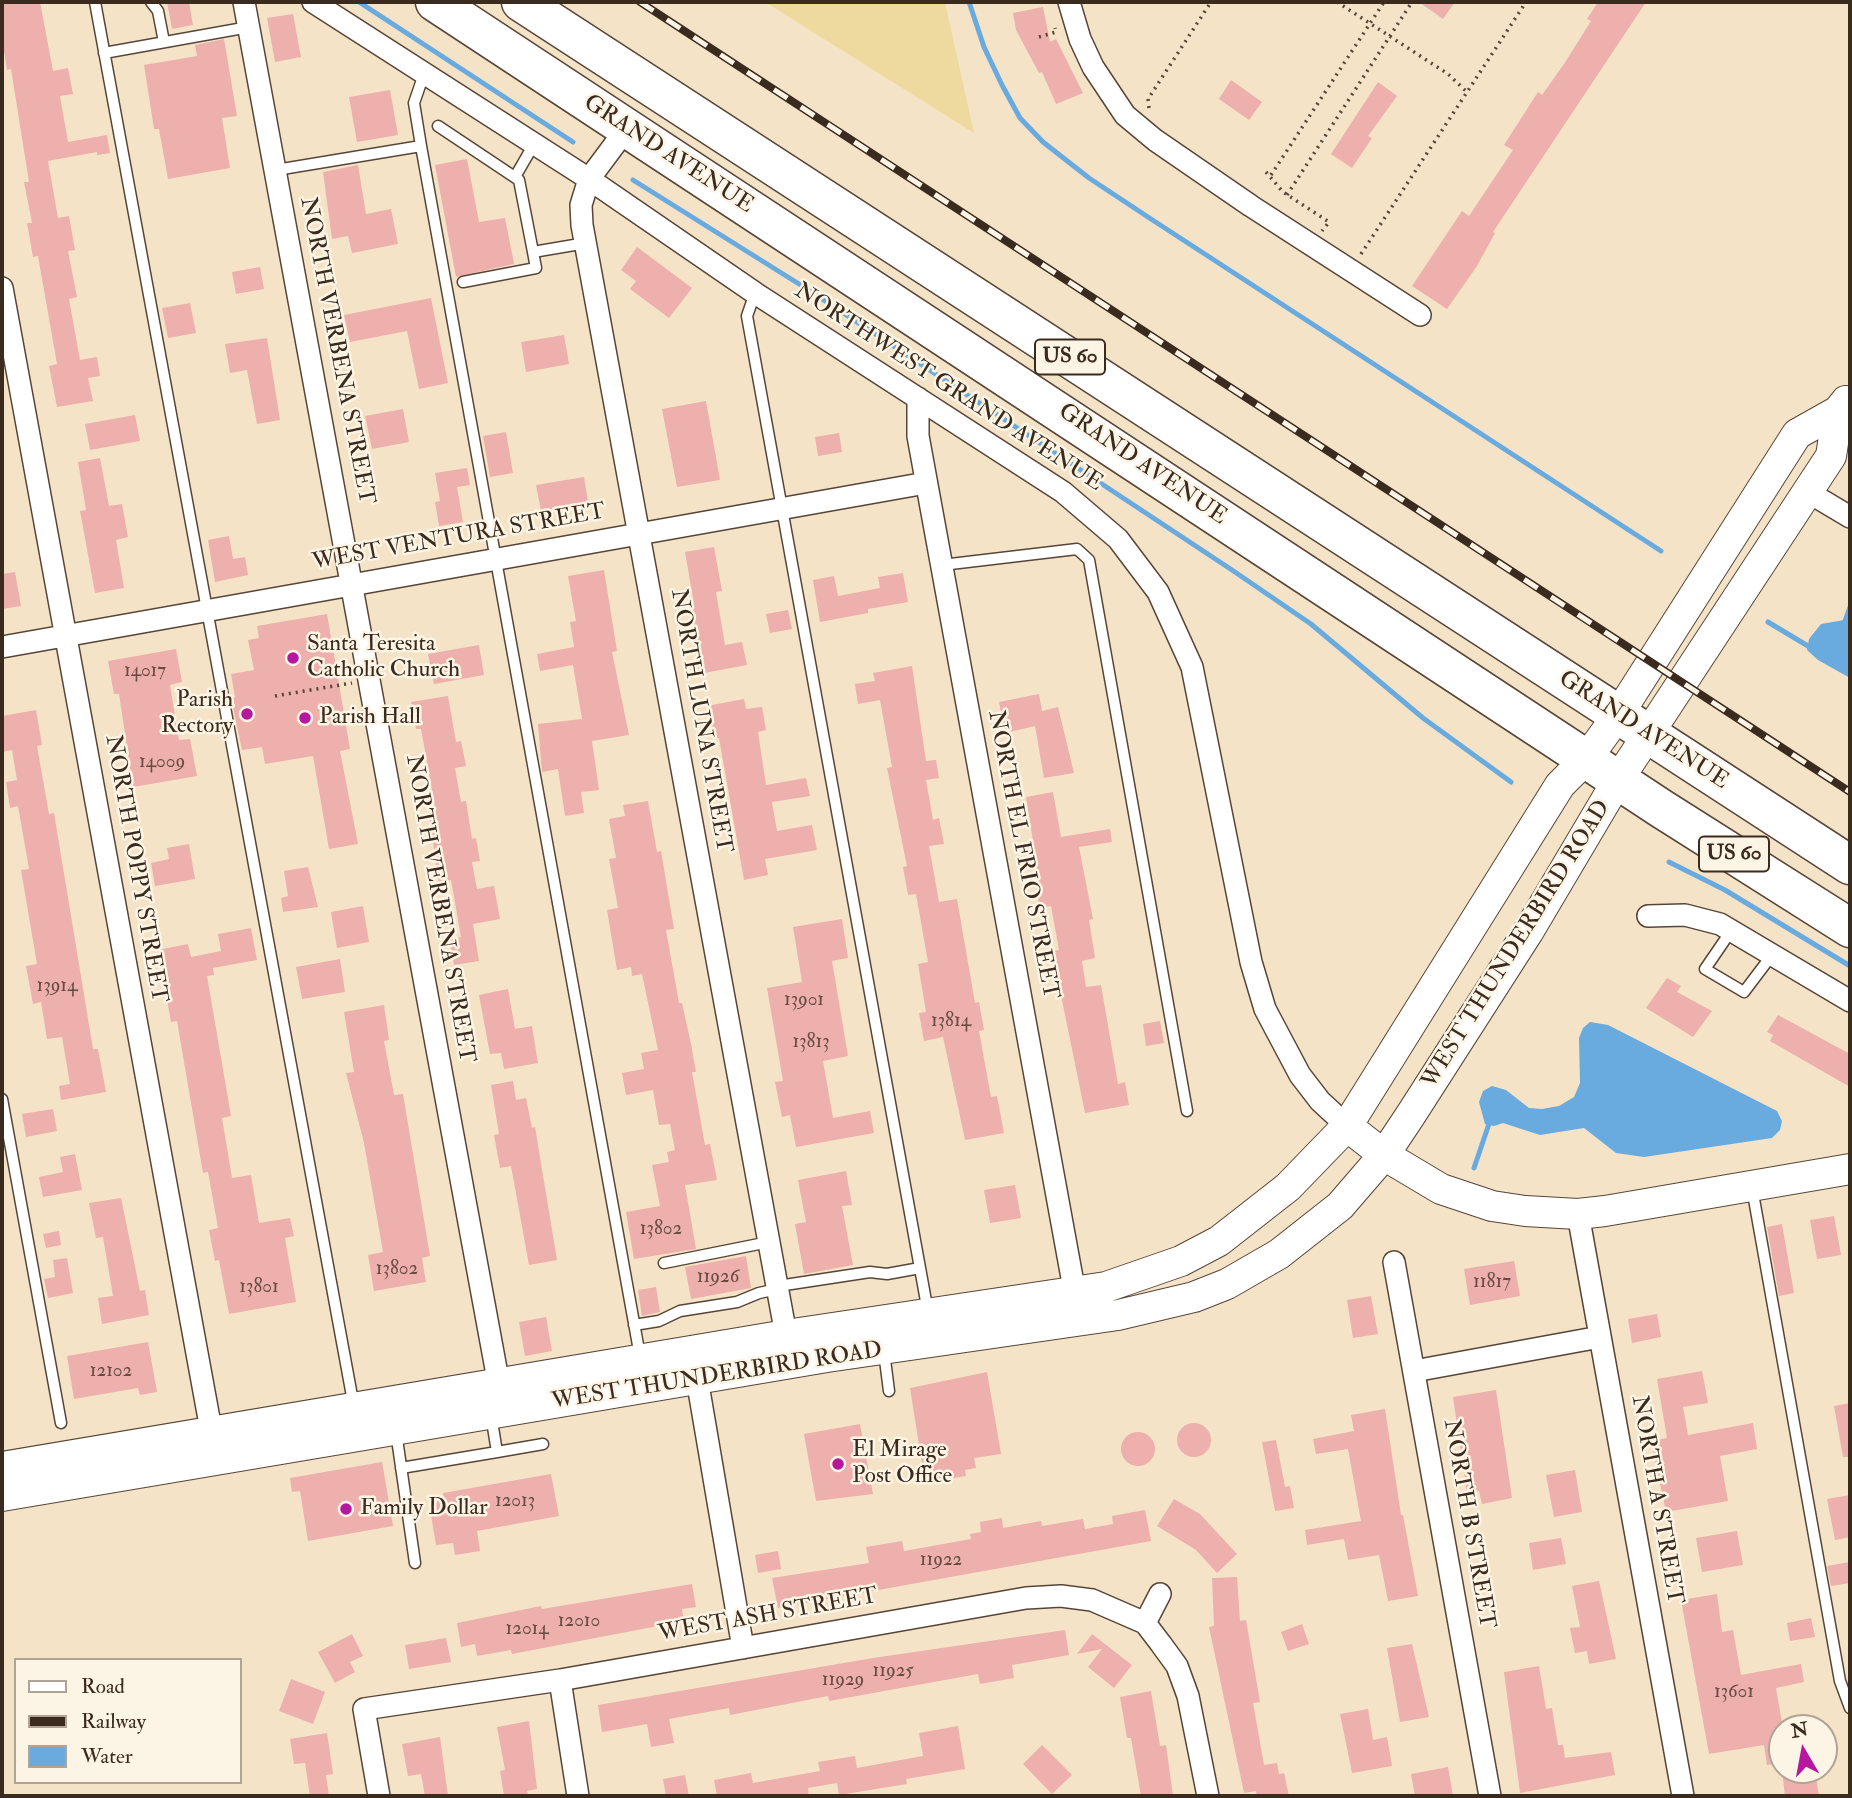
<!DOCTYPE html>
<style>
body{margin:0}
#map{position:relative;width:1852px;height:1798px;overflow:hidden;background:#f5e3c8;font-family:"IM FELL Double Pica",serif}
canvas{display:block}
.frame{position:absolute;inset:0;border:4px solid #3b2a1e;pointer-events:none}
.legend{position:absolute;left:14px;top:1658px;width:228px;height:126px;box-sizing:border-box;background:#fcf5e5;border:2px solid #afa495;margin:0;padding:9px 12px;list-style:none;font-size:21px;color:#3b2a1e}
.legend li{display:flex;align-items:center;gap:14px;height:35px}
.legend b{width:35px;border:2px solid #afa495}
.north{position:absolute;left:1768px;top:1714px;width:70px;height:70px;box-sizing:border-box;background:#fcf5e5;border:2px solid #afa495;border-radius:50%;rotate:350deg;font-size:19px;font-weight:700;line-height:28px;text-align:center;color:#3b2a1e}
.north::after{content:'';display:block;margin:auto;width:24px;height:32px;background:#b5179e;clip-path:polygon(50% 0,100% 100%,50% 72%,0 100%)}
</style>
<div id="map">
<canvas width="1852" height="1798"></canvas>
<div class="frame"></div>
<ul class="legend">
<li><b style="height:9px;background:#fff"></b>Road</li>
<li><b style="height:9px;background:#3b2a1e"></b>Railway</li>
<li><b style="height:19px;background:#69abde"></b>Water</li>
</ul>
<div class="north">N</div>
</div>
<script>
const ctx = document.querySelector('canvas').getContext('2d');
ctx.lineJoin = 'round';
function paint(path, color) {
  ctx.fillStyle = color;
  ctx.fill(path, 'evenodd');
}
function toPath(rows) {
  const path = new Path2D();
  for (const r of rows) {
    if (r.length === 3) {
      path.moveTo(r[0] + r[2], r[1]);
      path.arc(r[0], r[1], r[2], 0, 2 * Math.PI);
      continue;
    }
    path.moveTo(r[0], r[1]);
    for (let i = 2; i < r.length; i += 2) path.lineTo(r[i], r[i + 1]);
  }
  return path;
}
function stroke(path, color, width, dash) {
  ctx.strokeStyle = color;
  ctx.lineWidth = width;
  ctx.lineCap = dash ? 'butt' : 'round';
  ctx.setLineDash(dash || []);
  ctx.stroke(path);
}
function label(font, color, halo, rows, align = 'center') {
  ctx.font = font + ' "IM FELL Double Pica",serif';
  ctx.lineWidth = 5;
  ctx.setLineDash([]);
  ctx.textBaseline = 'middle';
  ctx.strokeStyle = halo;
  ctx.fillStyle = color;
  for (const [text, x, y, turn = 0] of rows) {
    ctx.save();
    ctx.translate(x, y);
    ctx.rotate((+turn || 0) * Math.PI / 180);
    ctx.textAlign = isNaN(turn) ? turn : align;
    if (halo) ctx.strokeText(text, 0, 0);
    ctx.fillText(text, 0, 0);
    ctx.restore();
  }
}
const sand = toPath([
 [765,2,945,2,974,133]
]);
const water = toPath([
 [1850,619,1850,678,1818,660,1807,650,1809,639,1821,624],
 [1590,1022,1608,1025,1777,1111,1782,1121,1780,1130,1772,1138,1644,1157,1616,1153,1584,1128,1540,1135,1503,1123,1494,1126,1485,1124,1479,1102,1483,1091,1492,1086,1506,1090,1529,1108,1542,1109,1559,1106,1574,1097,1580,1083,1579,1038,1583,1028]
]);
const stream = toPath([
 [359,2,573,142],
 [969,2,984,47,1002,85,1020,118,1043,142,1089,178,1151,219,1661,551],
 [633,180,807,289,1232,570,1311,624,1423,718,1511,782],
 [1768,622,1813,649],
 [1844,624,1850,607],
 [1669,862,1725,890,1850,966],
 [1474,1168,1491,1118]
]);
const building = toPath([
 [2,2,40,2,53,71,68,68,73,94,60,96,68,142,107,135,110,153,97,155,97,152,48,161,58,218,69,216,75,250,68,251,77,297,69,299,80,360,97,357,100,376,88,378,93,401,57,407,49,366,57,364,38,256,33,257,27,223,32,223,24,182,29,182,11,69,7,70,2,38],
 [167,2,189,2,193,25,172,29],
 [1419,2,1455,2,1443,19],
 [1598,2,1646,2,1493,232,1495,233,1477,266,1447,309,1412,286,1462,211,1469,216,1513,150,1504,145,1538,92,1542,95,1564,64,1591,21,1587,19],
 [1043,7,1050,42,1056,39,1083,93,1056,104,1042,72,1039,73,1016,30,1013,13],
 [293,14,301,57,275,62,267,18],
 [224,39,237,116,222,118,230,168,168,179,159,129,154,129,144,65,197,56,195,45],
 [1231,80,1262,102,1249,120,1219,99],
 [1378,82,1397,96,1368,136,1372,138,1352,168,1331,154],
 [390,90,398,135,357,142,349,97],
 [467,159,479,222,505,218,514,264,456,277,435,165],
 [358,165,366,214,391,209,398,244,352,253,348,236,332,239,323,172],
 [637,247,692,288,669,318,630,289,636,281,621,270],
 [260,267,264,289,236,294,232,272],
 [431,298,448,383,419,389,407,331,350,342,344,315],
 [190,303,196,333,168,338,162,308],
 [564,335,569,364,526,372,521,342],
 [267,338,280,420,257,424,247,370,230,373,225,344],
 [706,401,720,480,677,487,662,409],
 [403,409,409,442,372,449,365,416],
 [135,415,140,441,90,450,85,424],
 [506,432,513,473,490,477,483,436],
 [839,433,842,452,818,456,815,437],
 [100,458,109,506,122,504,128,537,116,540,124,588,95,593,80,511,86,510,78,462],
 [467,468,470,485,457,487,463,522,439,526,435,502,440,501,435,473],
 [584,477,588,502,541,511,536,485],
 [229,536,233,559,245,557,248,575,215,582,208,540],
 [714,547,722,591,716,592,725,645,742,642,747,665,699,674,691,604,694,604,685,552],
 [604,570,617,651,612,652,629,735,592,741,599,790,581,792,584,813,565,816,558,769,542,772,538,724,582,719,573,665,540,671,537,654,574,647,570,622,576,621,568,576],
 [15,572,21,606,2,609,2,574],
 [903,573,908,602,868,609,868,613,820,622,813,580,834,576,838,596,880,588,878,577],
 [788,610,792,629,770,633,766,614],
 [327,614,350,749,340,751,358,844,329,849,313,756,265,764,262,747,242,750,231,698,235,697,231,674,254,670,248,640,259,638,257,626],
 [479,645,484,675,434,684,428,654],
 [176,649,182,682,170,685,179,740,190,739,197,776,133,787,119,694,114,694,108,661],
 [912,666,926,761,936,760,939,778,926,780,933,820,939,818,944,844,929,846,939,902,957,899,975,1003,979,1002,984,1030,979,1031,991,1097,997,1096,1004,1133,965,1140,943,1037,924,1041,919,1013,926,1012,918,964,928,962,916,894,908,895,903,867,907,866,887,768,892,767,880,700,858,704,855,684,875,681,873,673],
 [1039,694,1042,711,1058,707,1074,773,1044,778,1035,726,1005,733,999,702],
 [448,696,456,742,461,741,466,766,455,768,461,802,466,801,472,839,476,838,480,861,472,862,477,889,494,886,500,919,473,924,479,961,454,965,450,939,461,937,451,880,439,882,428,808,435,806,421,729,416,729,411,702],
 [744,699,746,709,762,707,766,730,758,732,766,785,806,778,810,796,772,802,777,831,812,825,817,850,765,859,768,875,744,880,719,738,713,739,707,706],
 [36,710,42,745,37,746,49,814,54,813,93,1049,98,1049,106,1092,61,1100,59,1086,70,1084,62,1037,47,1039,41,1002,33,1004,26,966,37,964,21,870,29,869,18,806,10,808,6,782,17,780,12,750,2,752,2,716],
 [1053,792,1061,837,1110,829,1112,842,1079,847,1093,919,1089,920,1095,958,1082,961,1086,987,1101,985,1118,1084,1125,1082,1129,1105,1085,1113,1052,951,1059,950,1051,906,1040,908,1036,889,1038,889,1031,841,1033,841,1026,797],
 [648,801,657,852,661,851,674,929,666,930,679,1003,682,1003,691,1044,696,1072,692,1072,705,1145,710,1144,717,1180,685,1185,696,1249,634,1259,626,1212,660,1206,652,1165,669,1162,667,1152,675,1150,670,1124,659,1125,653,1090,626,1095,622,1073,644,1069,641,1053,658,1050,642,974,632,976,631,967,617,970,607,910,618,908,609,859,616,858,609,819,625,816,623,805],
 [189,844,195,879,155,886,151,863,169,859,167,848],
 [308,867,318,907,283,912,281,898,288,896,284,871],
 [363,906,369,942,337,948,331,912],
 [842,919,848,958,832,961,848,1056,823,1061,833,1118,870,1111,874,1133,796,1147,790,1115,782,1117,775,1082,783,1081,767,988,802,982,793,927],
 [251,928,257,960,213,968,214,975,207,976,231,1116,222,1118,232,1178,251,1175,259,1223,290,1218,294,1236,285,1238,296,1302,229,1314,219,1260,215,1261,209,1230,218,1228,208,1172,203,1173,177,1021,171,1022,158,950,188,944,191,957,221,951,218,934],
 [340,959,345,992,302,999,296,967],
 [1667,978,1681,986,1677,992,1712,1011,1693,1037,1646,1008],
 [508,989,515,1029,532,1026,538,1063,504,1069,501,1053,490,1054,479,995],
 [384,1005,389,1040,384,1041,394,1095,403,1094,430,1256,422,1258,426,1282,374,1291,368,1255,383,1252,364,1143,346,1073,354,1072,344,1012],
 [1778,1015,1850,1054,1850,1087,1770,1041,1773,1035,1767,1032],
 [1160,1021,1164,1043,1146,1046,1143,1024],
 [513,1081,516,1100,526,1098,532,1128,535,1127,557,1260,529,1265,511,1166,500,1168,494,1135,499,1134,491,1085],
 [53,1109,57,1131,26,1137,22,1114],
 [75,1154,82,1190,43,1197,39,1177,63,1172,60,1157],
 [846,1171,852,1205,842,1206,853,1265,804,1274,795,1224,806,1222,798,1180],
 [1015,1185,1021,1218,990,1223,984,1190],
 [121,1198,140,1291,145,1290,149,1315,102,1324,98,1298,113,1296,103,1237,96,1238,89,1203],
 [1834,1216,1841,1255,1817,1259,1810,1220],
 [1782,1224,1794,1293,1779,1296,1767,1227],
 [59,1231,61,1245,46,1248,43,1234],
 [746,1256,751,1288,691,1299,685,1267],
 [67,1258,73,1293,48,1298,44,1279,55,1277,53,1260],
 [1514,1261,1520,1296,1470,1305,1464,1269],
 [656,1287,660,1312,642,1316,638,1290],
 [1371,1296,1378,1334,1353,1338,1347,1300],
 [1657,1314,1661,1337,1632,1343,1628,1319],
 [546,1317,552,1351,525,1356,519,1322],
 [148,1342,157,1392,140,1395,138,1388,74,1399,67,1356],
 [1702,1371,1708,1403,1683,1407,1688,1435,1753,1423,1757,1449,1720,1456,1728,1501,1666,1512,1651,1441,1667,1438,1657,1379],
 [987,1372,1001,1454,974,1458,976,1468,965,1470,966,1476,925,1483,910,1388],
 [1496,1390,1512,1498,1482,1504,1479,1491,1467,1493,1453,1397],
 [1850,1403,1850,1457,1843,1457,1834,1406],
 [1385,1409,1401,1515,1403,1515,1418,1596,1388,1601,1379,1555,1348,1560,1344,1539,1307,1545,1305,1530,1361,1521,1348,1449,1316,1454,1313,1439,1354,1431,1351,1415],
 [1194,1440,17],
 [860,1424,873,1494,816,1501,804,1434],
 [1138,1449,17],
 [1276,1440,1285,1487,1290,1486,1294,1508,1275,1511,1262,1442],
 [382,1462,393,1526,308,1541,300,1491,292,1492,290,1478],
 [1575,1470,1582,1512,1554,1517,1546,1475],
 [551,1474,559,1516,477,1531,480,1551,455,1555,453,1543,436,1545,429,1503,444,1500,443,1493],
 [1850,1495,1850,1537,1835,1540,1827,1499],
 [1174,1499,1200,1514,1237,1554,1217,1573,1196,1550,1157,1526],
 [1145,1510,1151,1541,778,1608,772,1578,869,1563,866,1547,902,1541,904,1551,971,1539,970,1534,981,1532,980,1522,1002,1518,1003,1528,1041,1521,1042,1526,1083,1519,1085,1529,1113,1524,1112,1516],
 [1737,1531,1743,1565,1702,1572,1696,1538],
 [1561,1538,1566,1564,1533,1570,1529,1543],
 [778,1551,781,1569,758,1573,755,1555],
 [1850,1562,1850,1583,1831,1586,1827,1566],
 [1237,1577,1240,1621,1246,1620,1260,1702,1253,1703,1264,1765,1277,1763,1279,1774,1284,1773,1289,1796,1257,1796,1256,1791,1244,1793,1209,1627,1214,1626,1212,1578],
 [1599,1581,1616,1659,1589,1664,1587,1651,1575,1653,1570,1628,1580,1627,1572,1586],
 [692,1584,696,1607,682,1609,684,1621,512,1654,511,1650,477,1656,475,1644,461,1647,457,1623,541,1606,542,1609],
 [1717,1594,1722,1632,1733,1630,1741,1675,1801,1664,1804,1682,1776,1688,1782,1723,1782,1763,1767,1765,1764,1745,1709,1754,1681,1600],
 [1811,1618,1815,1637,1790,1641,1787,1623],
 [1302,1624,1309,1644,1288,1651,1281,1632],
 [1065,1630,1069,1655,1012,1665,1014,1678,980,1684,978,1674,829,1701,828,1696,730,1715,729,1708,669,1719,674,1743,651,1747,647,1724,602,1732,598,1705,873,1658],
 [352,1634,363,1656,350,1662,355,1672,335,1683,318,1652],
 [1092,1634,1132,1665,1114,1688,1088,1667,1102,1649,1077,1654],
 [446,1638,451,1662,409,1669,405,1645],
 [1412,1644,1429,1717,1400,1722,1387,1648],
 [1539,1666,1546,1709,1552,1708,1558,1745,1563,1745,1565,1758,1611,1752,1615,1775,1520,1793,1504,1672],
 [291,1679,325,1692,313,1724,279,1711],
 [1151,1691,1160,1746,1166,1745,1173,1796,1141,1796,1131,1738,1127,1738,1120,1697],
 [1368,1709,1373,1740,1387,1737,1392,1766,1352,1773,1340,1714],
 [529,1721,537,1789,527,1791,528,1796,504,1796,500,1771,505,1770,497,1727],
 [958,1726,965,1769,906,1779,907,1784,839,1795,837,1783,808,1788,809,1796,717,1796,714,1780,751,1773,753,1783,820,1771,818,1762,855,1756,857,1768,923,1756,919,1733],
 [327,1733,333,1774,326,1775,329,1796,310,1796,305,1763,294,1764,290,1739],
 [440,1737,448,1796,425,1796,421,1774,408,1776,402,1744],
 [1042,1745,1072,1775,1052,1794,1023,1764],
 [1448,1767,1453,1796,1415,1796,1411,1774],
 [1782,1770,1815,1770,1819,1796,1785,1796],
 [685,1775,689,1796,666,1796,663,1779]
]);
const path = toPath([
 [1337,2,1448,74,1467,92],
 [1039,37,1056,32,1055,28],
 [1149,108,1148,99,1211,2],
 [1266,172,1283,192,1329,222,1322,231],
 [1271,175,1384,2],
 [1287,195,1412,2],
 [1361,254,1526,2],
 [275,696,352,683]
]);
const lane = toPath([
 [95,2,354,1407],
 [151,2,158,11,164,42],
 [104,53,249,27],
 [424,74,414,103,421,146,640,1356],
 [438,126,519,180,533,252,586,243],
 [276,170,421,146],
 [515,177,534,144],
 [463,282,536,268,533,252],
 [755,293,747,316,928,1312],
 [942,565,1077,549,1089,560,1187,1111],
 [1731,931,1705,969,1744,992,1772,955],
 [2,1099,61,1423],
 [1752,1188,1840,1681,1850,1708],
 [664,1263,769,1242],
 [778,1286,870,1272,887,1274,920,1268],
 [634,1325,659,1321,680,1311,737,1302,759,1293,778,1289],
 [884,1352,889,1391],
 [396,1432,415,1563],
 [497,1452,543,1444],
 [401,1468,497,1452,491,1415]
]);
const street = toPath([
 [244,2,501,1396],
 [313,2,589,179,755,293,1063,492,1118,539,1158,592,1192,667,1251,962,1265,1009,1300,1075,1320,1101,1347,1126],
 [1069,2,1080,39,1093,67,1125,115,1155,140,1251,206,1420,315],
 [627,128,589,179,581,205,582,225,786,1335],
 [2,288,214,1446],
 [918,398,918,436,1077,1305],
 [1808,492,1850,517],
 [2,647,926,483],
 [1648,916,1685,915,1720,924,1850,1001],
 [1578,1214,1683,1796],
 [1394,1262,1490,1796],
 [695,1367,743,1648],
 [1414,1371,1600,1337],
 [1145,1623,1160,1594],
 [560,1680,578,1796],
 [379,1796,364,1709,560,1680,1026,1598,1061,1596,1092,1600,1145,1623,1161,1644,1177,1666,1188,1696,1208,1796]
]);
const secondary = toPath([
 [1347,1126,1384,1155,1441,1189,1492,1206,1525,1211,1578,1214,1605,1211,1850,1169],
 [2,1467,786,1335,1106,1287,1181,1261,1219,1241,1288,1187,1347,1126,1560,785,1587,758,1618,715,1797,434,1838,411,1846,401],
 [2,1496,827,1357,1118,1315,1194,1297,1227,1284,1279,1254,1340,1206,1384,1155,1410,1116,1528,932,1618,780,1831,456,1838,411]
]);
const highway = toPath([
 [435,2,1662,809,1850,928],
 [521,2,1850,865]
]);
const rail = toPath([
 [640,2,1850,792]
]);
const markers = [
 [293,658,7,"#b5179e"],
 [247,714,7,"#b5179e"],
 [305,718,7,"#b5179e"],
 [838,1464,7,"#b5179e"],
 [346,1509,7,"#b5179e"]
];
const numberNames = [
 ["14017",145,672],
 ["14009",162,763],
 ["13914",57,987],
 ["13901",804,1001],
 ["13814",951,1022],
 ["13813",811,1043],
 ["13802",661,1230],
 ["13802",397,1270],
 ["11926",718,1278],
 ["11817",1492,1283],
 ["13801",259,1288],
 ["12102",111,1372],
 ["12013",515,1502],
 ["11922",941,1561],
 ["12010",579,1622],
 ["12014",527,1630],
 ["11925",893,1672],
 ["11929",843,1681],
 ["13601",1734,1693]
];
const shields = [
 [1070,357,70],
 [1734,854,70]
];
const shieldNames = [
 ["US 60",1070,357],
 ["US 60",1734,854]
];
const streetNames = [
 ["GRAND AVENUE",668,155,33],
 ["NORTH VERBENA STREET",336,351,79],
 ["NORTHWEST GRAND AVENUE",948,388,33],
 ["GRAND AVENUE",1142,465,34],
 ["WEST VENTURA STREET",459,538,-10],
 ["NORTH LUNA STREET",700,721,80],
 ["GRAND AVENUE",1643,731,33],
 ["NORTH EL FRIO STREET",1022,855,79],
 ["NORTH POPPY STREET",135,869,80],
 ["NORTH VERBENA STREET",439,909,80],
 ["WEST THUNDERBIRD ROAD",1517,945,-58],
 ["WEST THUNDERBIRD ROAD",717,1377,-9],
 ["NORTH A STREET",1656,1500,80],
 ["NORTH B STREET",1468,1524,80],
 ["WEST ASH STREET",768,1616,-10]
];
const poiNames = [
 ["Santa Teresita",307,645],
 ["Catholic Church",307,671],
 ["Parish",233,701,"right"],
 ["Rectory",233,727,"right"],
 ["Parish Hall",319,718],
 ["El Mirage",852,1451],
 ["Post Office",852,1477],
 ["Family Dollar",360,1509]
];
paint(sand, '#eeda9e');
paint(water, '#69abde');
stroke(stream, '#69abde', 5);
paint(building, '#edb0ac');
stroke(lane, '#574638', 13);
stroke(street, '#574638', 24);
stroke(secondary, '#574638', 32);
stroke(highway, '#574638', 41);
stroke(path, '#574638', 3.5, [2, 5]);
stroke(lane, '#fff', 10);
stroke(street, '#fff', 21);
stroke(secondary, '#fff', 30);
stroke(highway, '#fff', 38);
stroke(rail, '#3b2a1e', 8);
stroke(rail, '#fcf5e5', 5, [16]);
for (const [x, y, r, color] of markers) {
  const dot = new Path2D();
  dot.arc(x, y, r, 0, 2 * Math.PI);
  ctx.fillStyle = color;
  ctx.fill(dot);
  stroke(dot, '#fcf5e5', 2.5);
}
label('19px', '#684c42', null, numberNames);
for (const [x, y, w] of shields) {
  const box = new Path2D();
  box.roundRect(x - w / 2, y - 17.5, w, 35, 5);
  ctx.fillStyle = '#fcf5e5';
  ctx.fill(box);
  stroke(box, '#3b2a1e', 2);
}
label('bold 21px', '#3b2a1e', null, shieldNames);
label('23px', '#3b2a1e', '#fcf5e5', streetNames);
label('23px', '#3b2a1e', '#fcf5e5', poiNames, 'left');
</script>
